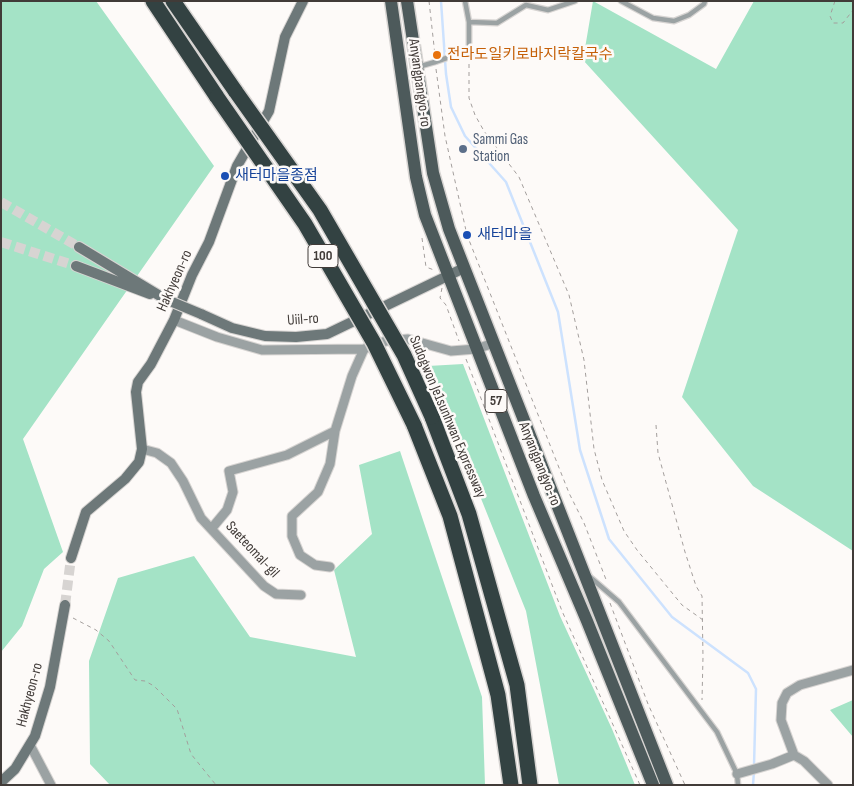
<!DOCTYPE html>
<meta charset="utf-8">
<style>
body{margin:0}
#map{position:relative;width:854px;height:786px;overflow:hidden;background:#fdfaf8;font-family:"Sofia Sans Condensed",sans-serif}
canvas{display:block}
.frame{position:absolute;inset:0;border:2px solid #413b38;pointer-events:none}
</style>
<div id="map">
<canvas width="854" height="786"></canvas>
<div class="frame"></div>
</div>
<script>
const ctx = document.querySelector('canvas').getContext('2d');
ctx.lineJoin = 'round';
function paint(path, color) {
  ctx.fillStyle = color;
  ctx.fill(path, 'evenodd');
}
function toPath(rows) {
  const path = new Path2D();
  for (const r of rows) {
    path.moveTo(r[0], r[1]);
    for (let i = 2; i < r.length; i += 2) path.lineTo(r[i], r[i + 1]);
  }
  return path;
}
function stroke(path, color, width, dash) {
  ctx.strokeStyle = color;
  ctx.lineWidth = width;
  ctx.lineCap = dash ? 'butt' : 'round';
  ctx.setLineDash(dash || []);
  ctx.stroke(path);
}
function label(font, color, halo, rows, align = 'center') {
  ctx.font = font + ' "Sofia Sans Condensed","Noto Sans KR",sans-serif';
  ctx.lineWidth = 5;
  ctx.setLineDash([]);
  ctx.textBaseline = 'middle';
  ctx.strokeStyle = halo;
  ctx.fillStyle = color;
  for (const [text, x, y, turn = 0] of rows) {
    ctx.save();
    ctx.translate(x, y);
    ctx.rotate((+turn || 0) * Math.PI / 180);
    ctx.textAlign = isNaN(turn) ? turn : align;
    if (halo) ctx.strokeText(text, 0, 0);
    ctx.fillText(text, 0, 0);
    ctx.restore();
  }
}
const green = toPath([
 [1,1,96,1,214,166,23,439,63,552,44,569,22,626,1,652],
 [593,1,716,69,754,1,853,1,853,551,753,486,682,397,738,230,583,60],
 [463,364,560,616,612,729,635,785,559,785,526,611,428,366],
 [400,451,482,697,485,785,110,785,90,764,89,661,118,578,194,556,250,637,356,657,334,570,372,534,359,465],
 [853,700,853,737,830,710]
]);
const stream = toPath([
 [441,1,446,74,451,107,465,136,506,182,558,312,580,450,609,539,672,617,748,673,756,689,754,766],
 [753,785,754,771]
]);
const secondaryTunnel = toPath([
 [1,202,79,247],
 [1,242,76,266],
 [65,605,71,558]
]);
const path = toPath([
 [429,1,435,55],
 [835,1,830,16,833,23,843,23,853,10],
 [469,56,469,98,475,115,484,131,519,177,569,295,584,360,594,449,602,480,624,531,637,550,682,605,703,620],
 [436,69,445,136,467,235,569,493,584,523,607,582],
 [422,238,426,267,434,270],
 [442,288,440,298,446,305,459,341],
 [466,359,562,611,640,785],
 [656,425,658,453,685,552,696,586,702,596,703,657,702,700],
 [610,603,648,704,685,785],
 [73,618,96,630,109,641,135,680,145,681,154,686,177,709,191,754,216,785]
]);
const lane = toPath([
 [621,1,653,18,674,21,689,15,704,4,705,1],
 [469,22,497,23,526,5,548,10,575,1],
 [464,52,469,50,469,22,465,1],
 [418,67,435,62],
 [590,577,619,602,717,732,737,774,738,785]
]);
const street = toPath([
 [174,320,217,337,262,350,364,349],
 [142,449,157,453,171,463,183,481,201,518,264,586,276,594,301,595],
 [212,528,227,510,233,492,229,471,287,455,335,431,352,376,364,349,386,341,408,339,451,351,476,349,494,343],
 [330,567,315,565,300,555,292,536,292,516,318,492,330,464,335,431],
 [30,745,51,785],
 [737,774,772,764,794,755],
 [828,785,804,761,794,755,781,720,782,703,787,693,800,685,853,670]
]);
const secondary = toPath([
 [79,247,165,299],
 [76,266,150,294],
 [201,314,232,328,265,336,296,337,327,334,464,268],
 [71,558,86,512,125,479,139,462,142,449,136,392,138,382,151,364,174,320,192,275,209,242,237,166,269,111,285,37,303,1],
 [1,782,15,769,35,736,50,687,65,605]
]);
const primary = toPath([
 [391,1,416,177,425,215,534,496,587,621,653,785],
 [407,1,433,173,449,229,667,785]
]);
const highway = toPath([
 [153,1,217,97],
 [173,1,236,92],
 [432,417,469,514,517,685,530,785],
 [414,425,450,516,498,695,511,785]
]);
const laneBridge = toPath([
 [435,62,464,52]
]);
const secondaryBridge = toPath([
 [165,299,201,314]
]);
const highwayBridge = toPath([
 [236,92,320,210,404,355,432,417],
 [217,97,305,224,374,343,414,425]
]);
const markers = [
 [437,55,5,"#e8710a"],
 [463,149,5,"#5c6f8a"],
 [225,176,5,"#1a4fb4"],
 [467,235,5,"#1a4fb4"]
];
const shields = [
 [323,256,30],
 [496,401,22]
];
const shieldNames = [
 ["100",323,256],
 ["57",496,401]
];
const foodNames = [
 ["전라도일키로바지락칼국수",447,55]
];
const streetNames = [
 ["Anyangpangyo-ro",419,83,82],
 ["Hakhyeon-ro",175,281,-66],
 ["Uiil-ro",303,320,-4],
 ["Sudogwon Je1sunhwan Expressway",447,417,67],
 ["Anyangpangyo-ro",539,464,68],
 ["Saeteomal-gil",252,550,47],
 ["Hakhyeon-ro",30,695,-75]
];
const serviceNames = [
 ["Sammi Gas",473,140],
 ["Station",473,157]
];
const transitNames = [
 ["새터마을종점",235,176],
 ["새터마을",477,235]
];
paint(green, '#a4e3c6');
stroke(stream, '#cde2fe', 2.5);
stroke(secondaryTunnel, '#d7d4d2', 10, [10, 5]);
stroke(lane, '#d7d4d2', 7);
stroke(street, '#d7d4d2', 11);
stroke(secondary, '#d7d4d2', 12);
stroke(primary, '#d7d4d2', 15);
stroke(highway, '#d7d4d2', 18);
stroke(path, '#a39e9c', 1, [4, 4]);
stroke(lane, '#9ba2a3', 4.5);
stroke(street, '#9ba2a3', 9);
stroke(secondary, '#6d7879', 10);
stroke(primary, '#4d5a5b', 12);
stroke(highway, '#334242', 15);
stroke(laneBridge, '#d7d4d2', 7, []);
stroke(secondaryBridge, '#d7d4d2', 12, []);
stroke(highwayBridge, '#d7d4d2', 18, []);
stroke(laneBridge, '#9ba2a3', 4.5);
stroke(secondaryBridge, '#6d7879', 10);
stroke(highwayBridge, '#334242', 15);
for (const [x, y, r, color] of markers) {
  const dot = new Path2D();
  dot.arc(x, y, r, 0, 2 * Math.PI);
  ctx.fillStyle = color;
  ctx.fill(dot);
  stroke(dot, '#fdfaf8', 2);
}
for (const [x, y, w] of shields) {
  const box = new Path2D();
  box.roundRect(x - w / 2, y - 11.5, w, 23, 4);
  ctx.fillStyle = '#fdfaf8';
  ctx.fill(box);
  stroke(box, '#413b38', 1);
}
label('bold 14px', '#413b38', null, shieldNames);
label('15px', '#c56008', '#fdfaf8', foodNames, 'left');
label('15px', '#413b38', '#fdfaf8', streetNames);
label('15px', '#4e5e75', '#fdfaf8', serviceNames, 'left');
label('15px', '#164399', '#fdfaf8', transitNames, 'left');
</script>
